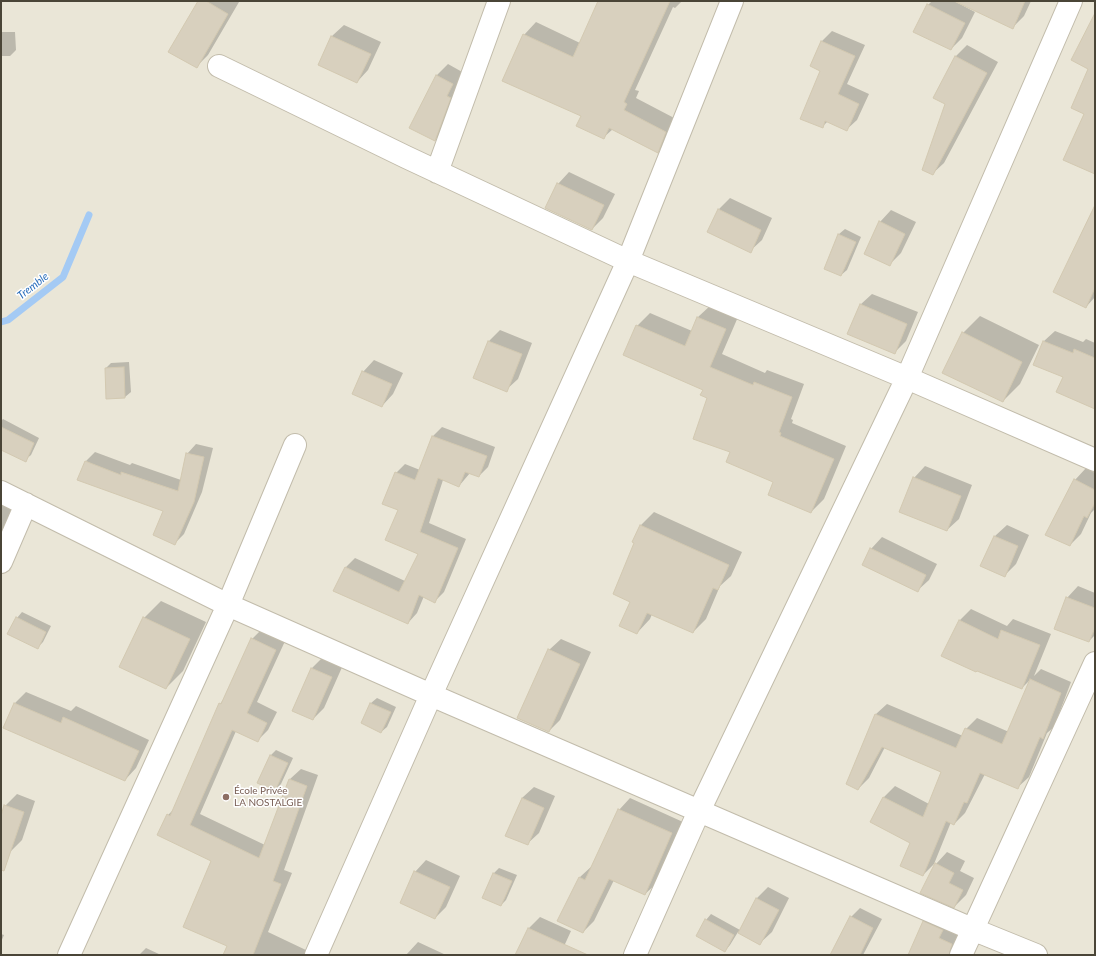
<!DOCTYPE html>
<meta charset="utf-8">
<style>
body{margin:0}
#map{position:relative;width:1096px;height:956px;overflow:hidden;background:#f5f3ea;font-family:Lato,sans-serif}
canvas{display:block}
.frame{position:absolute;inset:0;border:2px solid #4a4537;pointer-events:none}
</style>
<div id="map">
<canvas width="1096" height="956"></canvas>
<div class="frame"></div>
</div>
<script>
const ctx = document.querySelector('canvas').getContext('2d');
ctx.lineJoin = 'round';
function paint(path, color) {
  ctx.fillStyle = color;
  ctx.fill(path, 'evenodd');
}
function toPath(rows) {
  const path = new Path2D();
  for (const r of rows) {
    path.moveTo(r[0], r[1]);
    for (let i = 2; i < r.length; i += 2) path.lineTo(r[i], r[i + 1]);
  }
  return path;
}
function stroke(path, color, width, dash) {
  ctx.strokeStyle = color;
  ctx.lineWidth = width;
  ctx.lineCap = dash ? 'butt' : 'round';
  ctx.setLineDash(dash || []);
  ctx.stroke(path);
}
function label(font, color, halo, rows, align = 'center') {
  ctx.font = font + ' Lato,sans-serif';
  ctx.lineWidth = 3;
  ctx.setLineDash([]);
  ctx.textBaseline = 'middle';
  ctx.strokeStyle = halo;
  ctx.fillStyle = color;
  for (const [text, x, y, turn = 0] of rows) {
    ctx.save();
    ctx.translate(x, y);
    ctx.rotate((+turn || 0) * Math.PI / 180);
    ctx.textAlign = isNaN(turn) ? turn : align;
    if (halo) ctx.strokeText(text, 0, 0);
    ctx.fillText(text, 0, 0);
    ctx.restore();
  }
}
const residential = toPath([
 [1,1,1095,1,1095,955,1,955]
]);
const shadow = toPath([
 [199,1,239,2,208,55,196,67],
 [599,1,682,1,675,8,673,7,635,90,639,91,636,98,678,120,670,139,658,151,613,129,604,137,582,116,524,35,536,22,580,43],
 [932,1,954,1,975,12,962,38,951,49,928,5],
 [987,1,1031,1,1024,16,1012,28],
 [344,25,381,42,368,70,357,82,319,65,332,36],
 [832,31,865,45,847,84,869,94,857,120,846,130,828,121,822,127,822,41],
 [1,32,15,32,16,50,10,56,1,56],
 [967,45,998,62,944,163,932,174,955,57],
 [448,64,464,73,446,128,435,140,436,76],
 [569,172,615,194,603,218,592,229,558,184],
 [730,198,772,218,762,240,750,251,719,209],
 [1095,206,1095,297,1086,307,1080,238,1079,238],
 [891,210,916,222,901,253,889,265,880,222],
 [845,229,861,237,847,270,841,275,825,268,839,234],
 [872,294,918,312,906,341,895,352,860,305],
 [711,305,738,317,722,354,765,373,767,370,804,384,791,419,793,420,792,423,846,446,824,499,811,512,774,481,731,451,704,389,637,326,650,313,692,331,698,317],
 [980,316,1039,345,1020,384,1003,401,963,333],
 [500,330,532,343,518,379,506,390,474,377,489,341],
 [1055,331,1083,342,1086,339,1095,343,1095,407,1064,376,1044,341],
 [374,360,403,373,393,394,382,406,363,372],
 [129,362,131,392,125,397,107,398,106,368,111,363],
 [3,419,39,438,31,455,25,460,1,449,1,421],
 [442,427,495,447,488,467,479,476,470,473,459,486,443,480,429,523,466,539,444,592,435,601,424,596,417,613,408,623,335,590,346,567,355,558,405,581,419,553,399,510,396,473,405,464,420,470,433,436],
 [196,444,213,448,202,492,184,534,175,543,164,510,86,461,95,452,130,465,132,463,181,480,187,454],
 [925,466,972,485,959,519,947,530,914,478],
 [1086,468,1095,473,1095,509,1091,513,1081,534,1070,545,1075,480],
 [1,503,18,511,1,562],
 [654,512,742,552,731,576,720,586,706,619,693,632,652,614,650,619,637,633,631,601,636,543,633,542,641,525],
 [1007,525,1029,535,1016,564,1004,576,982,566,995,536],
 [882,537,937,564,929,580,917,591,871,549],
 [1078,586,1095,593,1095,635,1089,641,1067,598],
 [161,601,206,622,183,671,166,688,144,618],
 [971,609,1007,626,1013,619,1051,634,1034,676,1041,669,1071,682,1054,727,1047,733,1029,777,1018,787,985,774,965,813,954,824,951,822,934,864,923,875,911,842,871,821,884,797,895,786,929,804,943,772,885,747,869,778,858,789,876,714,887,704,963,736,966,729,977,718,1009,732,1030,680,1022,688,943,655,960,620],
 [22,612,51,626,43,642,37,648,17,618],
 [263,628,286,639,257,702,277,712,268,730,257,741,236,731,200,814,265,845,290,779,301,769,318,775,284,870,292,873,268,932,308,951,306,955,224,955,229,945,212,861,168,815,175,808,220,704,223,700,252,639],
 [561,639,591,652,560,720,549,731,549,650],
 [323,657,343,665,324,708,313,719,312,668],
 [26,692,71,711,76,706,149,740,136,768,125,780,15,703],
 [377,698,396,707,387,727,381,732,362,723,371,703],
 [276,750,293,758,281,784,275,790,258,782,271,755],
 [534,787,555,796,539,833,527,844,506,835,522,798],
 [17,794,35,801,22,840,10,852,1,849,1,819,5,806],
 [630,798,683,822,657,883,645,894,614,880,594,921,583,932,559,921,580,877,592,866,619,810],
 [947,852,965,861,960,871,974,878,966,895,954,907,936,864],
 [426,860,460,876,446,907,435,918,415,872],
 [499,868,517,875,506,900,501,905,483,897,494,873],
 [768,887,789,898,772,932,760,943,738,932,730,945,725,951,706,920,711,914,740,930,757,898],
 [860,908,882,919,863,955,831,955,851,917],
 [935,910,961,932,951,955,913,955,924,922],
 [540,917,571,931,560,955,516,955,529,928],
 [1,934,4,935,1,942],
 [418,942,446,955,406,955],
 [146,948,161,955,139,955]
]);
const stream = toPath([
 [1,322,8,320,63,277,89,215]
]);
const building = toPath([
 [198,1,206,1,228,14,197,68,168,52,198,1],
 [598,1,670,1,624,102,627,104,624,110,666,132,658,153,609,128,604,139,576,126,581,116,502,81,523,34,573,57,598,1],
 [954,1,1025,1,1013,29,954,1],
 [927,4,965,23,951,50,913,32,927,4],
 [1095,13,1095,174,1063,160,1084,114,1071,108,1088,69,1071,60,1095,13],
 [331,36,371,54,357,83,318,65,331,36],
 [821,41,855,56,838,94,859,104,847,131,825,121,823,128,800,119,820,71,810,66,821,41],
 [955,56,987,73,933,175,922,170,945,104,933,98,955,56],
 [436,75,453,84,447,96,451,98,435,141,409,128,436,75],
 [557,183,604,205,592,230,545,208,557,183],
 [1095,205,1095,288,1086,308,1053,292,1095,205],
 [718,209,761,230,751,253,707,232,718,209],
 [879,221,905,234,890,266,864,254,879,221],
 [838,234,856,242,841,276,824,269,838,234],
 [860,304,907,324,895,354,847,334,860,304],
 [697,317,726,329,710,367,753,385,754,382,792,397,779,432,781,433,780,436,834,459,811,513,768,495,773,482,726,462,730,452,693,439,707,398,700,395,703,390,623,355,636,325,685,346,697,317],
 [962,332,1022,362,1003,402,942,373,962,332],
 [488,341,522,354,507,392,473,378,488,341],
 [1043,341,1073,353,1074,349,1095,358,1095,409,1056,392,1063,377,1033,365,1043,341],
 [124,367,125,398,106,399,105,368,124,367],
 [362,371,392,384,382,407,352,394,362,371],
 [1,427,34,443,26,462,1,450,1,427],
 [432,436,487,456,479,477,465,472,459,487,438,478,420,532,458,548,435,603,419,595,408,624,333,591,345,567,399,592,418,554,385,540,398,510,382,504,395,472,415,480,432,436],
 [186,453,204,457,194,502,175,545,153,535,163,511,77,480,85,461,121,475,121,472,178,491,186,453],
 [913,477,961,496,947,531,899,512,913,477],
 [1074,479,1095,490,1095,503,1087,518,1084,516,1070,546,1045,535,1074,479],
 [640,525,729,565,718,590,713,588,693,633,647,613,637,634,619,626,630,602,613,594,634,543,632,542,640,525],
 [994,536,1018,546,1005,577,980,566,994,536],
 [870,548,926,575,918,592,862,565,870,548],
 [1066,597,1095,608,1095,628,1089,642,1054,629,1066,597],
 [16,617,46,632,38,649,7,634,16,617],
 [143,617,190,639,166,689,119,667,143,617],
 [959,620,998,639,1001,630,1040,645,1022,689,977,671,976,672,941,656,959,620],
 [251,638,276,650,247,713,267,723,258,742,232,730,190,825,259,858,289,779,307,786,273,881,281,884,253,955,223,955,227,946,183,927,211,861,157,835,167,814,170,816,219,703,221,704,251,638],
 [548,649,580,664,549,732,517,718,548,649],
 [311,668,332,677,313,720,292,711,311,668],
 [1030,679,1061,693,1043,739,1040,737,1018,789,980,773,967,803,964,802,954,825,946,821,923,876,900,866,910,843,870,822,883,797,923,817,941,772,882,747,858,790,846,784,875,714,956,748,965,728,1002,744,1030,679],
 [14,703,61,723,63,717,139,751,125,781,3,728,14,703],
 [370,703,391,712,381,733,361,723,370,703],
 [270,755,288,763,275,791,257,783,270,755],
 [522,798,544,808,528,845,505,836,522,798],
 [4,805,24,812,4,871,1,870,1,816,4,805],
 [618,809,672,833,645,895,609,879,583,933,557,921,579,877,585,880,618,809],
 [935,863,954,873,949,883,963,890,954,908,920,893,935,863],
 [414,871,450,887,435,919,400,903,414,871],
 [493,873,512,881,501,906,482,898,493,873],
 [756,898,779,910,760,945,738,933,756,898],
 [850,916,873,928,860,955,830,955,850,916],
 [705,919,734,935,725,952,696,936,705,919],
 [923,921,943,930,939,938,952,944,949,955,908,955,923,921],
 [528,928,588,955,515,955,528,928]
]);
const minor = toPath([
 [219,66,406,157,628,261,907,378,1095,460],
 [437,172,499,1],
 [1,492,228,605,431,695,972,929,1036,955],
 [1,562,26,504],
 [69,955,228,605,295,445],
 [316,955,431,695,628,261,732,1],
 [635,955,699,811,907,378,1071,1],
 [961,955,1095,663]
]);
const markers = [
 [226,797,4,"#8d6e63"]
];
const educationNames = [
 ["École Privée",234,791],
 ["LA NOSTALGIE",234,803]
];
const waterNames = [
 ["Tremble",33,286,-38]
];
paint(residential, '#eae6d7');
paint(shadow, '#0003');
stroke(stream, '#a4caf4', 7);
paint(building, '#d8d0be');
stroke(building, '#d3c9b1', 1);
stroke(minor, '#c2bcab', 24);
stroke(minor, '#fff', 22);
for (const [x, y, r, color] of markers) {
  const dot = new Path2D();
  dot.arc(x, y, r, 0, 2 * Math.PI);
  ctx.fillStyle = color;
  ctx.fill(dot);
  stroke(dot, '#fff', 1.5);
}
label('10px', '#785e54', '#fff', educationNames, 'left');
label('italic 11px', '#2a6ebc', '#fff', waterNames);
</script>
